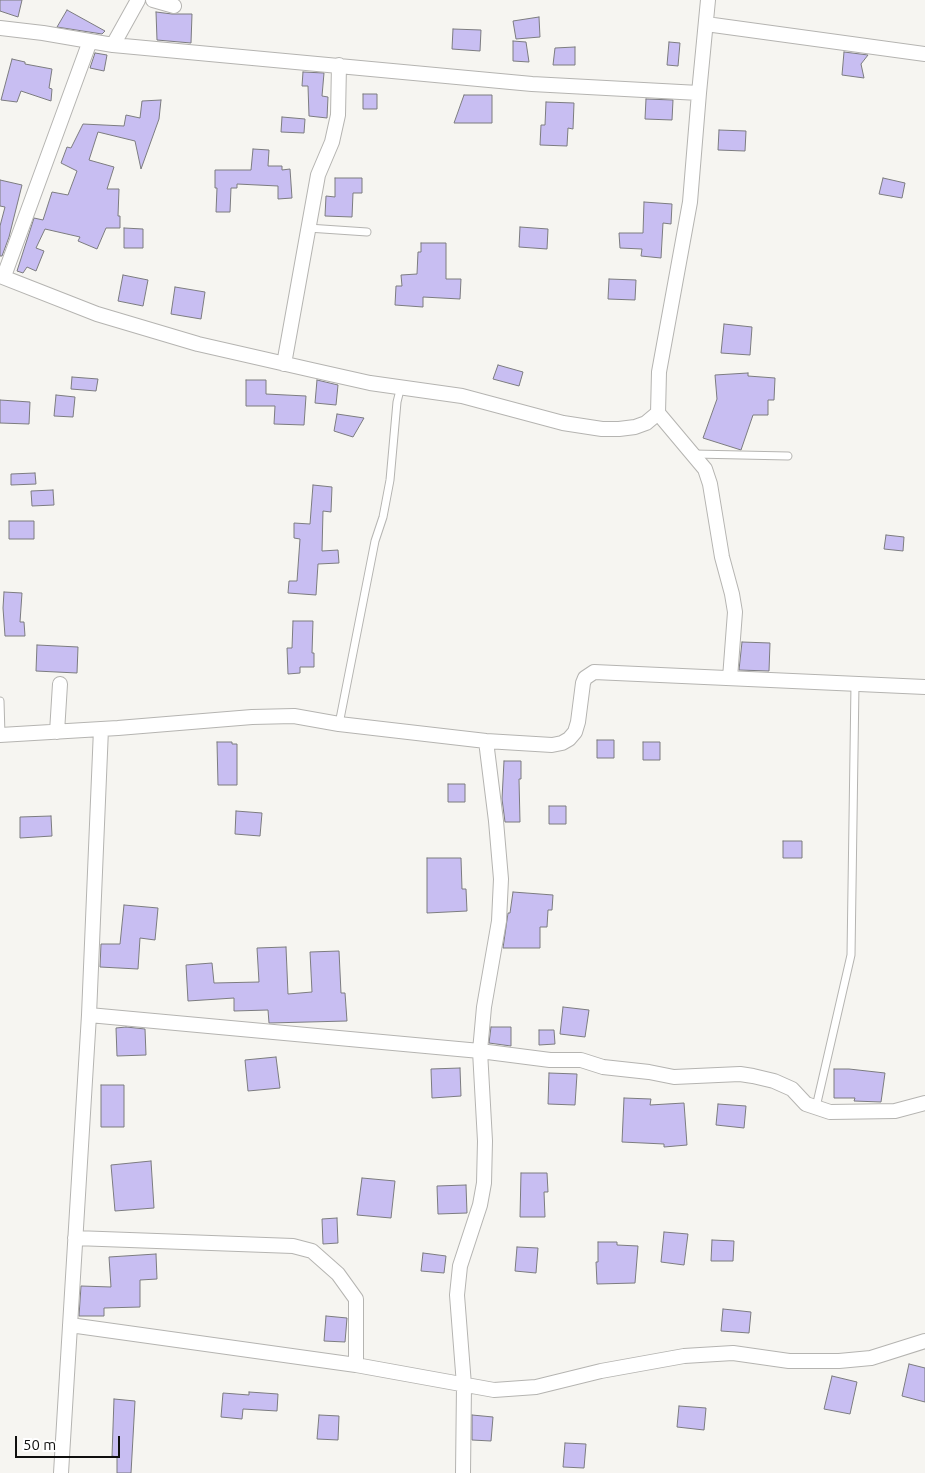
<!DOCTYPE html>
<style>
body{margin:0}
#map{position:relative;width:925px;height:1473px;overflow:hidden;background:#f6f5f1;font-family:Ubuntu,sans-serif}
canvas{display:block}
.scale{position:absolute;left:15px;top:1436px;width:105px;height:22px;box-sizing:border-box;border:2px solid #0f0f0e;border-top:0;padding-left:6px;font-size:15px;line-height:18px;white-space:nowrap;color:#0f0f0e;-webkit-text-stroke:4px #fff;paint-order:stroke}
</style>
<div id="map">
<canvas width="925" height="1473"></canvas>
<div class="scale">50 m</div>
</div>
<script>
const ctx = document.querySelector('canvas').getContext('2d');
ctx.lineJoin = 'round';
function paint(path, color) {
  ctx.fillStyle = color;
  ctx.fill(path, 'evenodd');
}
function toPath(rows) {
  const path = new Path2D();
  for (const r of rows) {
    path.moveTo(r[0], r[1]);
    for (let i = 2; i < r.length; i += 2) path.lineTo(r[i], r[i + 1]);
  }
  return path;
}
function stroke(path, color, width, dash) {
  ctx.strokeStyle = color;
  ctx.lineWidth = width;
  ctx.lineCap = dash ? 'butt' : 'round';
  ctx.setLineDash(dash || []);
  ctx.stroke(path);
}
const building = toPath([
 [0,0,22,0,18,17,0,11,0,0],
 [67,10,105,31,102,34,57,27,67,10],
 [156,12,172,14,192,14,191,43,157,40,156,12],
 [539,17,540,37,516,39,513,21,539,17],
 [453,29,481,30,480,51,452,49,453,29],
 [513,41,526,42,529,62,513,61,513,41],
 [669,42,680,43,678,66,667,65,669,42],
 [575,47,575,65,553,65,555,48,575,47],
 [844,52,868,55,861,64,864,78,842,75,844,52],
 [95,53,107,55,104,71,90,68,95,53],
 [12,59,25,62,25,64,52,69,49,88,52,89,51,101,21,91,17,102,1,100,12,59],
 [303,72,324,73,322,96,328,97,327,118,309,116,308,86,302,86,303,72],
 [363,94,377,94,377,109,363,109,363,94],
 [464,95,492,95,492,123,454,123,464,95],
 [646,99,673,100,672,120,645,119,646,99],
 [161,100,159,119,141,169,135,141,98,132,89,160,114,167,107,189,119,189,118,216,120,216,120,228,106,228,97,249,78,241,80,237,45,229,36,248,44,251,36,271,27,267,23,273,17,271,34,218,43,220,52,192,68,195,77,171,61,163,67,147,71,148,83,124,124,126,126,115,140,118,142,101,161,100],
 [546,102,574,103,573,129,568,128,567,146,540,145,541,125,545,125,546,102],
 [282,117,305,119,304,133,281,132,282,117],
 [719,130,746,131,745,151,718,150,719,130],
 [253,149,269,150,268,166,282,166,282,170,290,169,292,198,278,199,278,186,237,184,237,188,231,188,230,212,216,212,217,188,215,188,215,170,251,170,253,149],
 [335,178,362,178,362,193,353,193,352,217,325,216,326,196,335,197,335,178],
 [883,178,905,183,902,198,879,194,883,178],
 [0,180,22,185,9,237,2,256,0,256,0,226,5,207,0,206,0,180],
 [644,202,672,204,671,224,663,223,661,258,641,256,642,249,620,248,619,233,643,233,644,202],
 [520,227,548,229,547,249,519,247,520,227],
 [124,228,143,229,143,248,124,248,124,228],
 [421,243,446,243,446,279,461,279,460,299,423,297,423,307,395,305,396,286,402,286,401,275,417,274,418,252,421,252,421,243],
 [123,275,148,280,143,306,118,301,123,275],
 [609,279,636,280,635,300,608,299,609,279],
 [175,287,205,292,201,319,171,314,175,287],
 [724,324,752,327,750,355,721,353,724,324],
 [498,365,523,372,519,386,493,379,498,365],
 [748,373,748,376,775,378,774,400,768,400,768,415,753,415,741,450,703,438,717,399,715,375,748,373],
 [72,377,98,379,96,391,71,389,72,377],
 [246,380,266,380,266,394,306,396,304,425,274,424,275,406,246,406,246,380],
 [317,380,338,385,336,405,315,403,317,380],
 [56,395,75,397,73,417,54,416,56,395],
 [0,400,30,402,29,424,0,423,0,400],
 [337,414,364,418,353,437,334,431,337,414],
 [35,473,36,484,11,485,11,474,35,473],
 [313,485,332,487,331,512,323,511,322,551,338,550,339,563,318,564,316,595,288,593,289,581,297,581,300,539,294,538,294,523,310,524,313,485],
 [53,490,54,505,32,506,31,491,53,490],
 [9,521,34,521,34,539,9,539,9,521],
 [886,535,904,537,903,551,884,549,886,535],
 [4,592,22,593,20,622,24,622,25,636,5,636,3,608,4,592],
 [293,621,313,621,312,653,314,653,314,667,300,667,300,673,288,674,287,648,292,648,293,621],
 [742,642,770,643,769,671,739,670,742,642],
 [37,645,78,647,77,673,36,671,37,645],
 [597,740,614,740,614,758,597,758,597,740],
 [217,742,232,742,232,744,237,744,237,785,218,785,217,742],
 [643,742,660,742,660,760,643,760,643,742],
 [504,761,521,761,521,779,519,779,520,822,505,822,502,799,504,761],
 [448,784,465,784,465,802,448,802,448,784],
 [549,806,566,806,566,824,549,824,549,806],
 [236,811,262,813,260,836,235,834,236,811],
 [51,816,52,836,20,838,20,817,51,816],
 [783,841,802,841,802,858,783,858,783,841],
 [427,858,461,858,462,889,466,889,467,911,427,913,427,858],
 [513,892,553,895,552,910,548,910,547,927,540,927,540,948,503,948,508,913,510,913,513,892],
 [124,905,158,908,155,940,140,938,138,969,100,967,101,944,120,944,124,905],
 [286,947,288,994,312,992,310,952,339,951,341,993,345,993,347,1021,269,1023,268,1010,234,1011,234,998,188,1001,186,965,212,963,214,983,259,982,257,948,286,947],
 [563,1007,589,1010,585,1037,560,1034,563,1007],
 [126,1027,145,1029,146,1055,117,1056,116,1028,126,1027],
 [491,1027,511,1027,511,1046,489,1043,491,1027],
 [539,1030,554,1030,555,1044,539,1045,539,1030],
 [276,1057,280,1088,248,1091,245,1060,276,1057],
 [460,1068,461,1096,432,1098,431,1069,460,1068],
 [834,1069,849,1069,885,1073,881,1102,854,1101,855,1098,834,1098,834,1069],
 [549,1073,577,1074,575,1105,548,1104,549,1073],
 [101,1085,124,1085,124,1127,101,1127,101,1085],
 [624,1098,651,1099,650,1105,684,1103,687,1145,664,1147,664,1144,622,1142,624,1098],
 [718,1104,746,1106,744,1128,716,1125,718,1104],
 [151,1161,154,1208,115,1211,111,1165,151,1161],
 [521,1173,547,1173,548,1192,544,1192,545,1217,520,1217,521,1173],
 [362,1178,395,1181,391,1218,357,1215,362,1178],
 [466,1185,467,1213,438,1214,437,1186,466,1185],
 [337,1218,338,1243,323,1244,322,1219,337,1218],
 [664,1232,688,1234,684,1265,661,1262,664,1232],
 [712,1240,734,1241,733,1261,711,1261,712,1240],
 [598,1242,617,1242,617,1245,638,1246,635,1283,597,1284,596,1262,598,1262,598,1242],
 [517,1247,538,1248,536,1273,515,1271,517,1247],
 [423,1253,446,1256,444,1273,421,1271,423,1253],
 [156,1254,157,1279,140,1280,140,1307,104,1308,104,1316,79,1316,81,1286,111,1287,109,1257,156,1254],
 [723,1309,751,1312,749,1333,721,1331,723,1309],
 [326,1316,347,1318,345,1342,324,1341,326,1316],
 [909,1364,925,1368,925,1402,902,1396,909,1364],
 [832,1376,857,1382,850,1414,824,1409,832,1376],
 [249,1392,278,1394,277,1411,243,1409,242,1419,221,1417,223,1393,249,1395,249,1392],
 [114,1399,135,1401,131,1473,117,1473,117,1457,112,1456,114,1399],
 [679,1406,706,1408,704,1430,677,1427,679,1406],
 [319,1415,339,1416,338,1440,317,1439,319,1415],
 [472,1415,493,1417,491,1441,472,1440,472,1415],
 [565,1443,586,1444,584,1468,563,1467,565,1443]
]);
const service = toPath([
 [308,228,367,232],
 [694,454,788,456],
 [0,701,1,735],
 [339,724,375,541,383,517,390,480,397,402,401,386],
 [816,1107,851,955,855,684]
]);
const minor = toPath([
 [153,0,174,6],
 [706,24,925,54],
 [0,28,43,33,113,45,532,84,699,93],
 [113,45,138,0],
 [0,276,97,314,198,344,312,370,370,383,462,396,563,423,602,429,619,429,635,427,646,423,658,413,659,372,690,202,699,93,708,0],
 [4,276,90,41],
 [284,364,318,175,332,142,338,115,339,65],
 [658,413,705,469,710,484,722,557,732,594,735,612,730,678],
 [57,732,60,684],
 [0,735,118,728,252,717,294,716,339,724,486,741,552,745,562,743,569,739,575,732,578,722,583,683,585,678,594,672,925,687],
 [486,741,496,821,501,879,499,921,484,1007,480,1051,550,1060,581,1060,603,1067,649,1072,674,1077,740,1074,753,1076,774,1081,792,1089,806,1104,830,1112,895,1111,925,1103],
 [89,1015,480,1051,485,1141,484,1183,480,1205,460,1266,457,1295,464,1385,463,1473],
 [75,1238,293,1246,312,1251,338,1274,356,1299,356,1365],
 [70,1325,356,1365,494,1390,536,1387,601,1371,684,1356,733,1353,789,1361,839,1361,871,1358,925,1341],
 [61,1473,89,1015,101,729]
]);
paint(building, '#c8bef2');
stroke(building, '#7c7c7f', 1);
stroke(service, '#b5b4b1', 9);
stroke(minor, '#b5b4b1', 16);
stroke(service, '#fff', 7);
stroke(minor, '#fff', 14);
</script>
